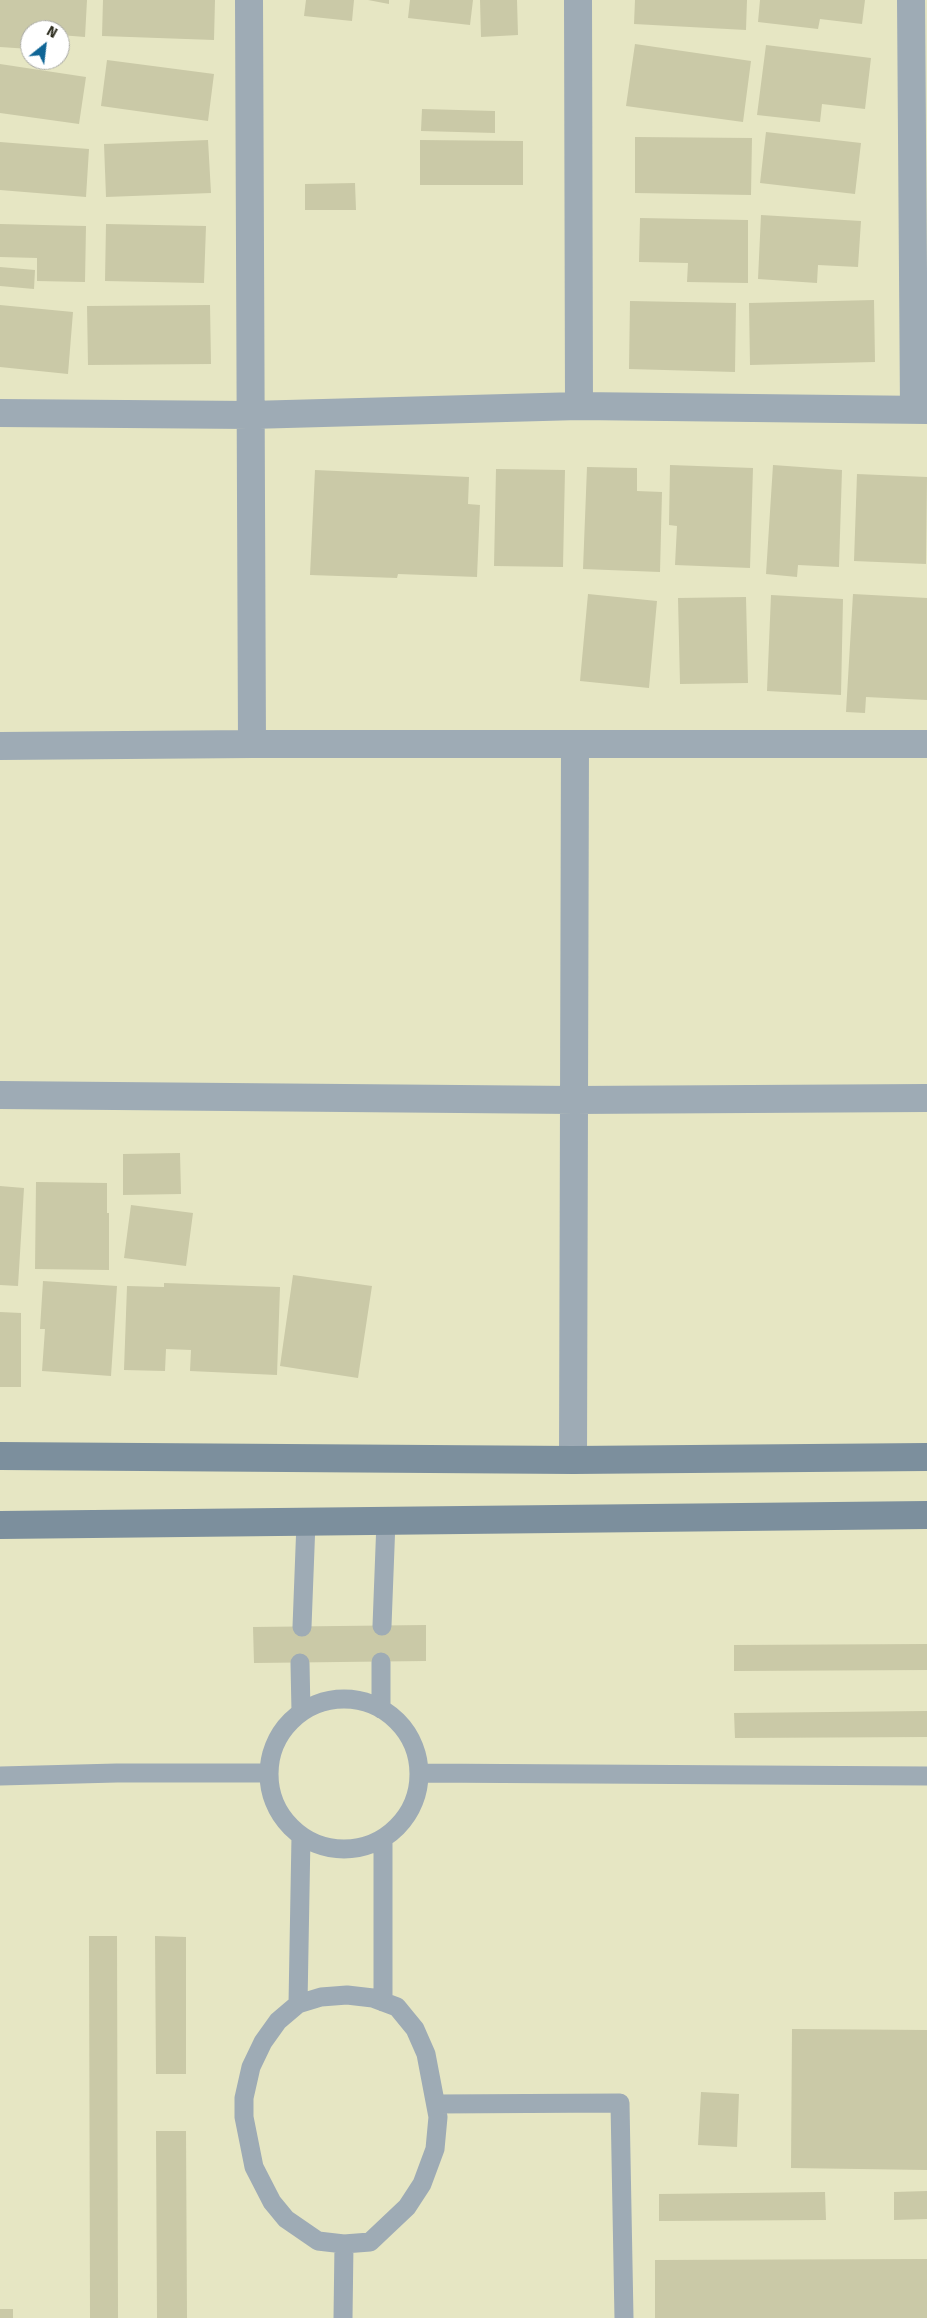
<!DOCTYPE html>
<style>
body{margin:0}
#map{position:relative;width:927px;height:2318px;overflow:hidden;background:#e6e6c3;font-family:"Fira Sans",sans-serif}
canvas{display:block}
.north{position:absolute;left:20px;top:20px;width:50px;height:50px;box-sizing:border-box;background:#fff;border:1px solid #aaaaa4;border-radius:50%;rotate:29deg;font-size:14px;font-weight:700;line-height:20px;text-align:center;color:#2a2a1c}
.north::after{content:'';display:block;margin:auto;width:18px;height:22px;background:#0f6596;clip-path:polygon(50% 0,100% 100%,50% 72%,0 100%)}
</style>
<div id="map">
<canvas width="927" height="2318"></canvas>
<div class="north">N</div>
</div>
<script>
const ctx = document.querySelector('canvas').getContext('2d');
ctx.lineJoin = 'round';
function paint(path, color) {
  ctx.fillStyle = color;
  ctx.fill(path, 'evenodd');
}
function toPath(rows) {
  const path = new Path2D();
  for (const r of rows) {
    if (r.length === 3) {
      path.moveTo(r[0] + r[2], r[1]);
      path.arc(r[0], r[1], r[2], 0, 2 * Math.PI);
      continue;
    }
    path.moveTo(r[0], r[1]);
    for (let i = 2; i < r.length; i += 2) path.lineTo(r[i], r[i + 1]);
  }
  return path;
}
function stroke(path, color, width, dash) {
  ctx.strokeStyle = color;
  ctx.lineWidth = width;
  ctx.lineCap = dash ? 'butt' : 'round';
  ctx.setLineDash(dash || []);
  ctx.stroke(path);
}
const building = toPath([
 [0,0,87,0,85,37,60,35,60,30,30,30,30,49,0,47],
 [103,0,215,0,214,40,102,36],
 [306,0,354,0,352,21,304,16],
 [368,0,389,0,389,4],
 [410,0,473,0,470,25,408,18],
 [480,0,517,0,518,35,481,37],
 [635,0,747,0,746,30,634,24],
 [760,0,865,0,862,24,820,19,818,29,758,22],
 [635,44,751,61,743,122,626,106],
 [766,45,871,58,865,109,822,104,820,122,757,115],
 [107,60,214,74,208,121,101,106],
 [0,64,86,77,79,124,0,113],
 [422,109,495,111,495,133,421,131],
 [766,132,861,143,855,194,760,183],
 [635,137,752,138,751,195,635,193],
 [208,140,211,193,106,197,104,144],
 [420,140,523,141,523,185,420,185],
 [0,142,89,149,86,197,0,190],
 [355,183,356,210,305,210,305,184],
 [761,215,861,221,858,267,818,265,817,283,758,279],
 [640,218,748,220,748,283,687,282,688,263,639,262],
 [0,224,86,226,85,282,37,281,37,258,0,257],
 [106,224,206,226,204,283,105,281],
 [0,267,35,270,34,289,0,286],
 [874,300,875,362,750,365,749,303],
 [630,301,736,303,735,372,629,369],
 [0,305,73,312,68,374,0,367],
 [210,305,211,364,88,365,87,306],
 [670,465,753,468,750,568,675,565,677,526,669,525],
 [773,465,842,470,839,567,798,565,797,577,766,574],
 [587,467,637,468,637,491,662,492,660,572,583,569],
 [496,469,565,470,563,567,494,566],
 [315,470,469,477,468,504,480,505,477,577,398,574,397,578,310,575],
 [857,474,927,477,926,564,854,561],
 [588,594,657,601,649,688,580,681],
 [853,594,927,598,927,700,866,697,865,713,846,712],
 [771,595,843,599,841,695,767,691],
 [746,597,748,683,680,684,678,598],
 [180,1153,181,1194,123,1195,123,1154],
 [36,1182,107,1183,107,1213,109,1213,109,1270,35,1269],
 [0,1186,24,1188,18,1286,0,1285],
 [131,1205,193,1213,186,1266,124,1258],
 [293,1275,372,1286,358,1378,280,1366],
 [43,1281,117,1286,111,1376,42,1371,45,1329,40,1329],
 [164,1283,280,1287,277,1375,190,1371,191,1350,166,1349,165,1371,124,1370,127,1286,164,1287],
 [0,1312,21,1313,21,1387,0,1387],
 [426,1625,426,1661,254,1663,253,1627],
 [927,1644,927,1670,734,1671,734,1645],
 [927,1711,927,1737,735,1738,734,1713],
 [89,1936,117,1936,118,2318,90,2318],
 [155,1936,186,1937,186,2074,156,2074],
 [792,2029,927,2030,927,2170,791,2168],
 [701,2092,739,2094,737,2147,698,2145],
 [156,2131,186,2131,187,2318,157,2318],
 [927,2191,927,2219,894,2220,894,2192],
 [825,2192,826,2220,659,2221,659,2194],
 [927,2259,927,2318,655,2318,655,2260],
 [0,2309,13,2309,13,2318,0,2318]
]);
const lane = toPath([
 [382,1626,386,1521],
 [302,1627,306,1522],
 [381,1662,381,1709],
 [300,1663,301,1712],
 [344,1774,75],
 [419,1773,927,1776],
 [0,1776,117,1773,268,1773],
 [383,1839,383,2002],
 [347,1995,373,1998,397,2007,415,2029,426,2054,438,2117,435,2149,422,2184,407,2207,370,2242,344,2244,318,2241,286,2219,272,2202,254,2167,244,2117,244,2098,251,2067,263,2042,278,2021,298,2004,321,1997,347,1995],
 [298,2004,301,1836],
 [436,2104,620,2103,624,2318],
 [343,2318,344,2244]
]);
const street = toPath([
 [249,0,252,744],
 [578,0,579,406],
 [911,0,914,410],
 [0,413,250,415,579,406,927,410],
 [0,746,252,744,927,744],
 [0,1095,574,1100,927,1098],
 [573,1460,575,744]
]);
const secondary = toPath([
 [0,1456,573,1460,927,1457],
 [0,1525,927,1515]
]);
paint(building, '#cac9a7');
stroke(lane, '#9eabb5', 19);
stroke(street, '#9eabb5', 28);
stroke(secondary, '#7c8f9d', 28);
</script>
